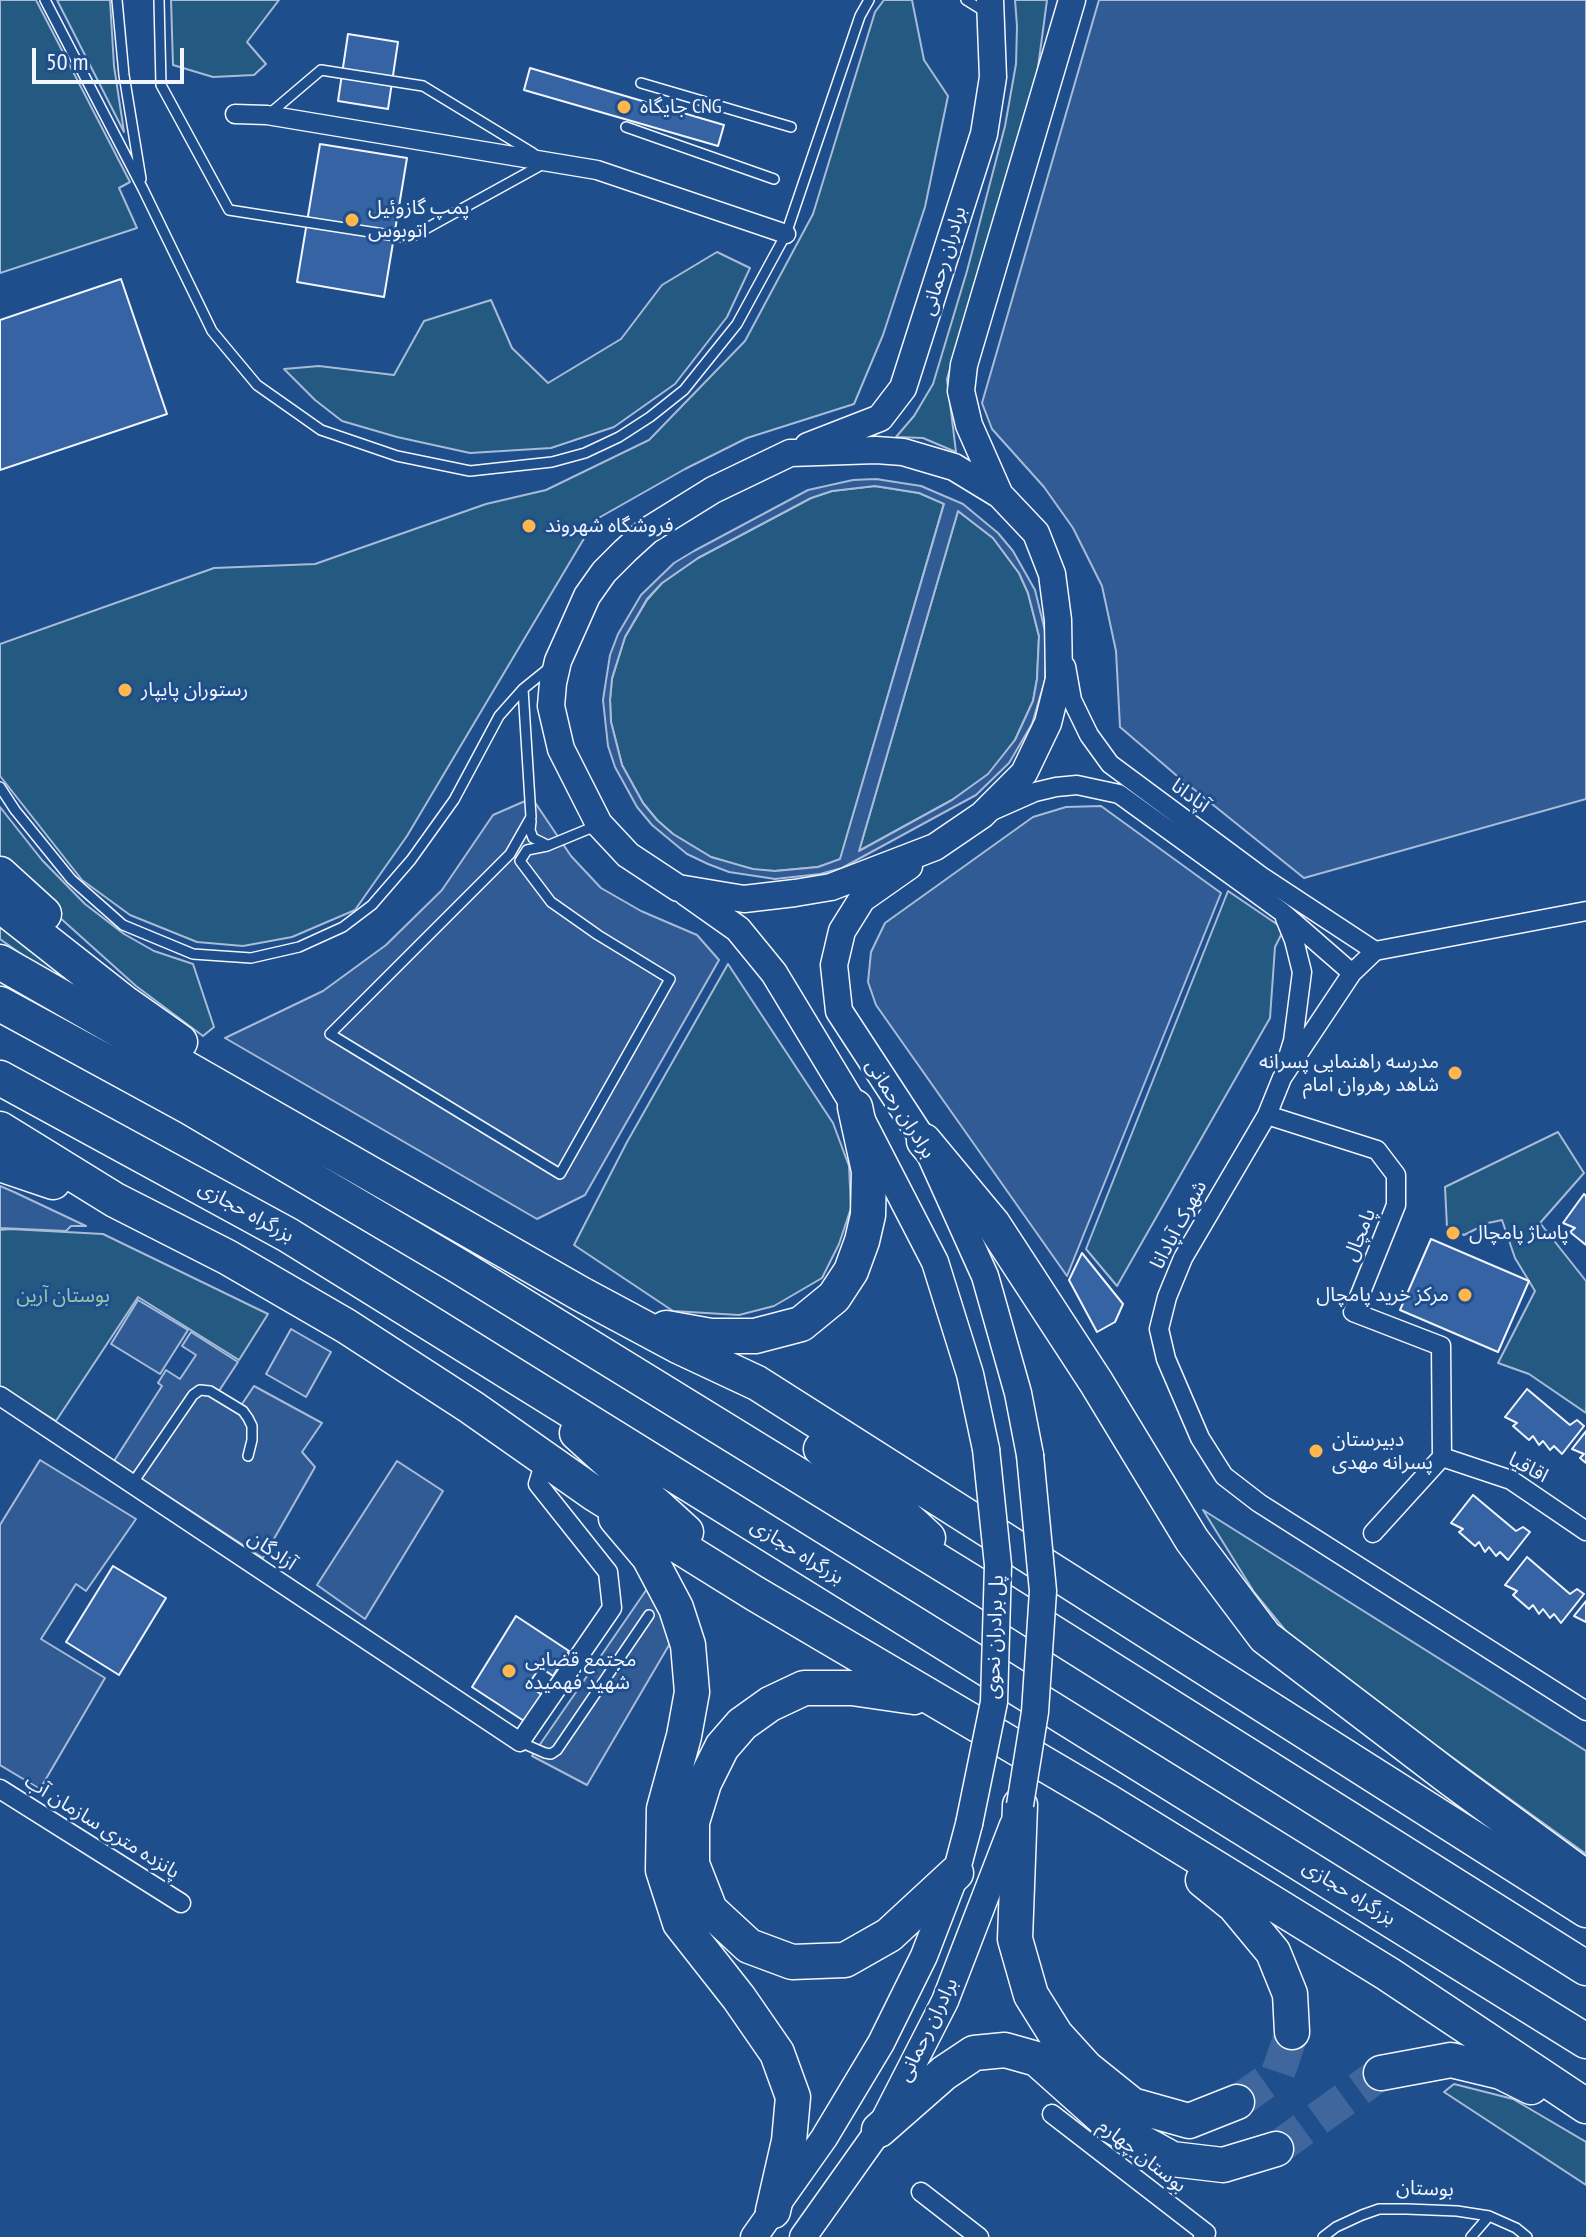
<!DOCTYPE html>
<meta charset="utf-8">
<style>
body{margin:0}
#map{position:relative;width:1586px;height:2237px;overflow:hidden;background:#1f4e8c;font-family:"PT Sans Narrow",sans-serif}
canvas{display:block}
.scale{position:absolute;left:32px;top:48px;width:152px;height:36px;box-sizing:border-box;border:4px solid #f2f6ff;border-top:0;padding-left:10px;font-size:24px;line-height:28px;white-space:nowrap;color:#f2f6ff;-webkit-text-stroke:6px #1f4e8c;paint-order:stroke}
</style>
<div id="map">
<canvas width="1586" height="2237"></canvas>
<div class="scale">50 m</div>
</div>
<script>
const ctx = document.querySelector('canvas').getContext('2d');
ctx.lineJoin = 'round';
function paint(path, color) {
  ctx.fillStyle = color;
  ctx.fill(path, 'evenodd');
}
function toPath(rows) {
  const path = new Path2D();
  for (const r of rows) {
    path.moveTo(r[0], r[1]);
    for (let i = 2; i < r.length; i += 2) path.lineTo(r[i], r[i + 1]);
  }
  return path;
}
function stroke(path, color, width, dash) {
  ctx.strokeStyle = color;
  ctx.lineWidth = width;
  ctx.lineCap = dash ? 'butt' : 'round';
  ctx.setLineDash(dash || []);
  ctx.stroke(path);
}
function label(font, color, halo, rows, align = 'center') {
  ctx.font = font + ' "PT Sans Narrow","Noto Sans Arabic",sans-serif';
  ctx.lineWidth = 6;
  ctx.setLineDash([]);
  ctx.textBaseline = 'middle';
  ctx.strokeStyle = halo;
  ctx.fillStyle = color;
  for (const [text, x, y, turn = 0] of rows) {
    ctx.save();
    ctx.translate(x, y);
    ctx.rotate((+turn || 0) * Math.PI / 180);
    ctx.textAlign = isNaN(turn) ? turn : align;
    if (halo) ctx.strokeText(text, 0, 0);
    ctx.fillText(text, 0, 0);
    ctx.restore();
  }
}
const green = toPath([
 [0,0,36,0,130,182,119,188,137,228,0,273,0,0],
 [57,0,110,0,114,66,124,132,57,0],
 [171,0,279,0,247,42,266,64,254,75,213,77,173,65,171,0],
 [884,0,912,0,924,60,948,96,925,207,883,335,854,404,747,438,685,469,595,520,407,836,355,910,292,937,243,946,197,942,130,915,82,880,0,776,0,644,214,568,315,564,486,504,546,490,649,440,745,341,813,214,875,12,884,0],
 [1015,0,1047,0,1037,75,947,379,956,452,923,438,896,437,914,416,933,384,967,271,1005,126,1016,64,1017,26,1015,0],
 [717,252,750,268,727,317,675,384,614,427,551,448,470,453,397,437,342,421,315,400,284,369,319,366,394,375,424,321,491,300,512,348,548,383,621,339,662,285,717,252],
 [875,486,919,493,944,503,840,860,818,867,775,871,753,870,711,857,673,834,657,820,643,803,622,765,611,722,610,700,612,679,625,637,647,600,662,583,698,558,811,498,832,491,875,486],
 [958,511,993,538,1019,573,1028,593,1039,636,1037,679,1033,701,1015,740,988,775,952,800,859,851,958,511],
 [0,807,42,860,85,904,124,934,154,951,193,964,214,1027,203,1036,136,986,0,864,0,807],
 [1228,891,1284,929,1275,947,1270,1018,1117,1286,1086,1249,1228,891],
 [0,918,114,1009,35,964,0,939,0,918],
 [728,964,833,1123,849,1166,851,1208,839,1244,822,1278,774,1306,739,1315,673,1311,574,1245,627,1142,728,964],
 [1558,1132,1584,1173,1540,1223,1586,1281,1586,1413,1529,1374,1498,1363,1535,1291,1515,1258,1502,1220,1488,1223,1464,1235,1447,1227,1445,1187,1558,1132],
 [10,1229,103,1234,268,1314,239,1360,138,1297,56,1421,0,1387,0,1230,10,1229],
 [1203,1510,1586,1751,1586,1854,1298,1646,1254,1592,1203,1510],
 [1454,2084,1513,2099,1586,2142,1586,2185,1444,2092,1454,2084]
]);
const parking = toPath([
 [1099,0,1586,0,1586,799,1304,878,1176,775,1120,727,1116,651,1102,586,1073,528,1044,487,992,429,982,403,1099,0],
 [876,479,921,486,963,504,998,533,1013,551,1035,590,1046,635,1045,680,1032,724,1009,763,976,795,842,868,820,874,775,879,729,872,708,864,687,854,652,825,637,807,615,767,608,746,603,700,610,655,618,634,641,595,674,563,694,551,808,490,853,480,876,479],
 [875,486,919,493,944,504,840,859,818,867,775,871,753,869,711,857,673,834,657,820,643,803,622,765,611,722,610,700,612,678,625,637,647,599,662,583,698,558,811,498,832,491,875,486],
 [958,511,993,538,1019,573,1028,593,1039,636,1037,679,1033,701,1015,740,988,774,952,800,859,851,958,511],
 [532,798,571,856,601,888,641,911,697,935,719,960,585,1195,537,1219,225,1038,323,991,386,945,442,890,493,815,532,798],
 [1101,806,1221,893,1067,1276,876,1005,868,982,871,952,885,923,1033,817,1066,807,1101,806],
 [0,1186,14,1192,86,1226,71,1226,66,1231,0,1228,0,1186],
 [138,1300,188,1330,160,1374,111,1344,138,1300],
 [291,1329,331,1352,306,1397,266,1374,291,1329],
 [191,1332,238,1362,217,1394,240,1407,254,1386,322,1423,302,1452,315,1467,263,1558,114,1461,162,1386,158,1383,166,1370,180,1379,196,1355,182,1346,191,1332],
 [40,1460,136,1519,86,1591,76,1584,41,1639,105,1678,40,1789,0,1765,0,1525,40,1460],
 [397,1461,443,1491,365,1619,317,1585,397,1461],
 [649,1586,672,1640,587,1785,532,1756,649,1586]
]);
const building = toPath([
 [348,34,398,42,388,109,338,101,348,34],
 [530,68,724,125,718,146,524,90,530,68],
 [320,144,407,158,384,297,297,282,320,144],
 [121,279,167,414,0,470,0,320,121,279],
 [1584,1194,1586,1196,1586,1245,1570,1232,1575,1228,1563,1223,1584,1194],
 [1431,1239,1529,1281,1498,1352,1400,1310,1431,1239],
 [1082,1253,1123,1304,1115,1322,1097,1332,1069,1280,1082,1253],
 [1527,1389,1570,1425,1577,1420,1584,1426,1562,1454,1554,1446,1550,1450,1543,1441,1539,1445,1533,1436,1529,1440,1513,1426,1517,1423,1505,1417,1527,1389],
 [1586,1431,1586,1463,1580,1458,1584,1454,1572,1449,1586,1431],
 [1473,1495,1516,1531,1523,1527,1530,1532,1508,1560,1500,1552,1496,1556,1489,1547,1485,1552,1479,1542,1475,1546,1459,1532,1463,1529,1451,1523,1473,1495],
 [1527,1557,1570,1594,1577,1589,1584,1594,1561,1623,1554,1614,1550,1618,1543,1609,1539,1614,1533,1605,1529,1609,1513,1595,1517,1591,1505,1585,1527,1557],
 [113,1566,166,1598,119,1675,66,1642,113,1566],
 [1586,1601,1586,1622,1574,1616,1586,1601],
 [516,1616,569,1651,553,1676,540,1667,528,1685,542,1695,524,1721,472,1687,516,1616]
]);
const highwayTunnel = toPath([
 [1237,2102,1278,2073,1292,2032],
 [1276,2149,1381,2073]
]);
const lane = toPath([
 [45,0,143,189,212,331,257,385,321,430,397,456,470,471,552,462,585,453,619,437,650,417,684,390,737,324,786,234,860,16,869,0],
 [117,0,124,75,141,179],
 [159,0,161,85,229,210,409,238,545,163],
 [966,0,987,13],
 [641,83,791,127],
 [268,115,321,70,423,86,533,153],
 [626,127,774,179],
 [523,689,531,817,510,854,330,1034,560,1174,670,979,598,935,551,902,520,861,527,850,547,846,598,825],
 [0,787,15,810,71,879,123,925,193,954,251,958,299,947,343,927,372,905,411,860,454,800,499,716,523,689,549,668],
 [531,821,530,830,533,838,547,845],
 [132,1484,193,1395,200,1390,210,1391,243,1411,248,1418,252,1426,252,1440,248,1456],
 [520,1742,545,1753,551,1754,557,1750,649,1615],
 [1323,2237,1336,2227,1362,2215,1379,2209,1407,2209,1457,2211,1489,2216,1516,2228,1527,2237],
 [1471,2237,1489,2216]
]);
const street = toPath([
 [235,114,267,115,597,170,786,234],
 [1066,666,1072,700,1089,735,1110,764,1261,876,1375,951],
 [992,811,1035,792,1056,787,1077,785,1119,794,1282,912,1352,973],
 [1586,911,1375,951,1352,973,1282,1078,1267,1115,1183,1258,1167,1297,1159,1329,1166,1359,1200,1438,1224,1476,1259,1503,1586,1711],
 [1285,918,1294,940,1302,972,1293,1041,1287,1060],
 [1267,1115,1377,1150,1396,1175,1396,1205,1353,1312,1441,1346,1442,1457,1373,1533],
 [0,1396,520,1742,612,1608,608,1572,538,1484,546,1458],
 [1442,1457,1511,1480,1586,1531],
 [0,1789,181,1903],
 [1052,2114,1206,2233,1203,2237],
 [921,2192,979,2237]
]);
const secondary = toPath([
 [808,446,880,418,903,388,984,134,993,77,990,0],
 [876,450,903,452,954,467,1000,495,1036,533,1052,574,1058,620,1059,679,1048,723,1024,773,982,815,935,847,831,887,795,893,744,899,678,888,628,855,599,824,561,749,551,706,553,683,558,661,571,632,587,596,604,572,625,551,647,531,713,490,790,453,876,450],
 [999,493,969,425,961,391,964,365,1072,0],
 [909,866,862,899,842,931,834,965,839,1011,924,1141,985,1276,1018,1393,1030,1455],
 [687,893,738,929,774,973,855,1107,935,1262,970,1374,986,1449],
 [754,2237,824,2138,881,2043,924,1956,956,1873,969,1824],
 [803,2237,879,2130,945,2001,1013,1825]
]);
const highway = toPath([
 [0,874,44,914],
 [0,905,126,1004,180,1042],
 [0,962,581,1294,678,1346,757,1383,1586,1910],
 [0,1004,191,1108,460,1267,988,1592,1586,1968],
 [0,1078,288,1235,1586,2041],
 [0,1129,115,1200,227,1257,346,1326,471,1407,595,1494,754,1593,1107,1801,1388,1974,1586,2106],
 [924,1141,993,1224,1096,1382,1192,1540,1265,1637,1450,1778,1586,1878],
 [0,1164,53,1182],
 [666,1328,711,1336,755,1336,801,1324,834,1297,851,1271,862,1241,868,1215,869,1171,855,1107],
 [577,1433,686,1532],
 [821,1449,873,1487,928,1538],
 [616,1518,649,1557,676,1608,688,1645,692,1692,684,1736,664,1809,663,1870,680,1923,739,1998,777,2053,793,2097,789,2141,773,2211],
 [914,1697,852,1688,804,1688,770,1704,742,1724,722,1747,704,1783,692,1822,692,1864,710,1910,749,1946,792,1962,845,1960,889,1935,956,1873],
 [1020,1805,1015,1939,1031,1995,1056,2035,1086,2068,1132,2105,1189,2121,1237,2102],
 [1203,1880,1234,1905,1273,1952,1290,1994,1292,2032],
 [1381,2073,1451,2060,1501,2072,1531,2087],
 [879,2130,944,2073,974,2053,1005,2050,1037,2059,1112,2126,1172,2159,1223,2165,1276,2149]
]);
const secondaryBridge = toPath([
 [1020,1805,1035,1712,1043,1591,1030,1455],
 [969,1824,994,1702,998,1565,986,1449]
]);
const markers = [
 [624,107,8,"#ffb74d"],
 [352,220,8,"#ffb74d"],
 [529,526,8,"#ffb74d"],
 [125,690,8,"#ffb74d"],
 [1455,1073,8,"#ffb74d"],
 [1453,1233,8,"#ffb74d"],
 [1465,1295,8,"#ffb74d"],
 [1316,1451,8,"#ffb74d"],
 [509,1671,8,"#ffb74d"]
];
const poiNames = [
 ["جایگاه CNG",640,107],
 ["پمپ گازوئیل",368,208],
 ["اتوبوس",368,231],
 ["فروشگاه شهروند",545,526],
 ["رستوران پایپار",141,690],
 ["مدرسه راهنمایی پسرانه",1439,1062,"right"],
 ["شاهد رهروان امام",1439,1085,"right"],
 ["پاساژ پامچال",1469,1233],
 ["مرکز خرید پامچال",1449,1295,"right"],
 ["دبیرستان",1332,1440],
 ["پسرانه مهدی",1332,1463],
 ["مجتمع قضایی",525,1660],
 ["شهید فهمیده",525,1683]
];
const streetNames = [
 ["برادران رحمانی",944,261,-73],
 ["آپادانا",1190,796,36],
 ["برادران رحمانی",900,1109,58],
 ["بزرگراه حجازی",246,1212,29],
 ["شهرک آپادانا",1179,1225,-62],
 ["پامچال",1360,1235,-68],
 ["اقاقیا",1528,1468,28],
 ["آزادگان",272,1551,34],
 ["بزرگراه حجازی",797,1552,32],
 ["پل برادران نحوی",995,1637,-88],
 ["پانزده متری سازمان آب",102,1827,32],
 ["بزرگراه حجازی",1349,1893,32],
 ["برادران رحمانی",928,2030,-64],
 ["بوستان چهارم",1142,2156,38],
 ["بوستان",1425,2189,2]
];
const parkNames = [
 ["بوستان آرین",63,1296]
];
paint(green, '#245a82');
stroke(green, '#a8bbd7', 2);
paint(parking, '#305b95');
stroke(parking, '#a8bbd7', 2);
paint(building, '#3563a3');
stroke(building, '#f2f6ff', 2);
stroke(highwayTunnel, '#3f679d', 34, [34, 17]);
stroke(lane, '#f2f6ff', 12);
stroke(street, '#f2f6ff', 21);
stroke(secondary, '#f2f6ff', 29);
stroke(highway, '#f2f6ff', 37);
stroke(lane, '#1f4e8c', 9);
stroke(street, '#1f4e8c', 18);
stroke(secondary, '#1f4e8c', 26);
stroke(highway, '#1f4e8c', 34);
stroke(secondaryBridge, '#f2f6ff', 29, []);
stroke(secondaryBridge, '#1f4e8c', 26);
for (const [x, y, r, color] of markers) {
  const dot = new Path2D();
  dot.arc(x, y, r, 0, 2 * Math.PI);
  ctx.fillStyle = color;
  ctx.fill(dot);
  stroke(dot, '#1f4e8c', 3);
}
label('20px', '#f2f6ff', '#1f4e8c', poiNames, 'left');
label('20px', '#f2f6ff', '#1f4e8c', streetNames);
label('20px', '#97c8a6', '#1f4e8c', parkNames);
</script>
